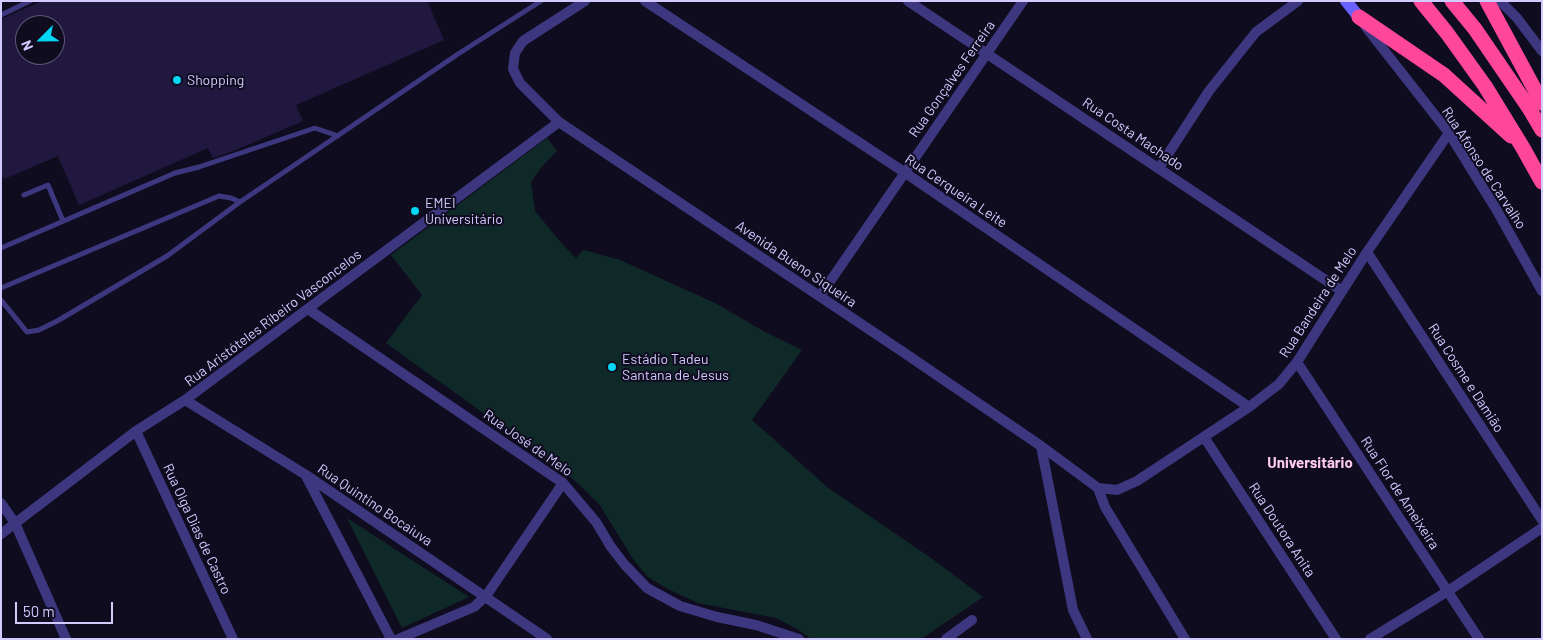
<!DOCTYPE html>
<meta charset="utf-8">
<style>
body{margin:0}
#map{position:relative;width:1543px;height:640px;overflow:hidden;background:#100c1f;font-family:Barlow,sans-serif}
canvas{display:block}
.frame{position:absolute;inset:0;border:2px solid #d2caff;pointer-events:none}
.north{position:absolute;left:15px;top:15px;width:50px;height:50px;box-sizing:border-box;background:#100c1f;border:1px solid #5e5879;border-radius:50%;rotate:247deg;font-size:14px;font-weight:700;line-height:20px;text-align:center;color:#d2caff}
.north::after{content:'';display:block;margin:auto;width:18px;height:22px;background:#01d6f4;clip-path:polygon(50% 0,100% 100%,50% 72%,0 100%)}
.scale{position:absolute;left:15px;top:602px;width:98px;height:22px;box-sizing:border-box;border:2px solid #d2caff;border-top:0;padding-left:6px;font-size:15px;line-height:18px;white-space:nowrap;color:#d2caff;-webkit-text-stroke:4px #100c1f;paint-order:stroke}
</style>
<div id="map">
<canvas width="1543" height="640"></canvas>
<div class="frame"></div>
<div class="north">N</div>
<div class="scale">50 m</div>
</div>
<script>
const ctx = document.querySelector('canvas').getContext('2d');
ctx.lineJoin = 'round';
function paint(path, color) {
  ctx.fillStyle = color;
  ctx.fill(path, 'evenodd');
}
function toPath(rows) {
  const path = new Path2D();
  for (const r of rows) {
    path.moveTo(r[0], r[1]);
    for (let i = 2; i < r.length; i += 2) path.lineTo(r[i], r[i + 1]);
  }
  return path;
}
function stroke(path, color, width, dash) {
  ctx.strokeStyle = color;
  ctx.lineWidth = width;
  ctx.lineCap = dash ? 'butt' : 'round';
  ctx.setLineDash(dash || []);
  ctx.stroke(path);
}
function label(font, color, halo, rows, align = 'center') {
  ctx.font = font + ' Barlow,sans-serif';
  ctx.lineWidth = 4;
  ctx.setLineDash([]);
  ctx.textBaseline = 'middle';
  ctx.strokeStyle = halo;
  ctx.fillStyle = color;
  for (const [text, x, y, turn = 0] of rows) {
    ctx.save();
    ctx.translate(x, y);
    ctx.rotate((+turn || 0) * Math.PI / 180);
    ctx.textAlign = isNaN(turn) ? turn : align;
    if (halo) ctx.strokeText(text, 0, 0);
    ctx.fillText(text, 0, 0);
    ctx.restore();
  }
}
const green = toPath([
 [547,138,557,151,541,168,531,182,535,211,562,244,576,258,584,250,620,260,715,303,765,332,802,350,752,420,827,487,931,558,983,597,921,639,811,639,797,629,776,618,698,603,668,589,648,577,633,559,599,504,580,485,558,467,386,343,422,295,391,255],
 [347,518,469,597,402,628]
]);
const building = toPath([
 [42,1,427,1,444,40,296,105,303,121,238,149,213,158,208,148,79,205,58,156,4,179,1,174,1,19],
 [25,25,55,25,55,55,25,55]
]);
const service = toPath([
 [1,15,30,1],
 [24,195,48,185,63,221],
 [1,248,175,173,199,167,315,128,338,136],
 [1,288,219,196,231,198,240,202],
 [1,300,27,332,39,330,59,320,167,256,240,202,458,54,541,1]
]);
const minor = toPath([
 [585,1,523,41,515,53,513,69,520,83,559,122,903,352,1041,446,1098,488],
 [645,1,904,172,1249,407],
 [908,1,1342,291],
 [1500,1,1517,18,1542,51],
 [1365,26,1449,133,1496,209,1542,291],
 [1159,168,1209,91,1256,32,1298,1],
 [1367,252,1542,520],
 [820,296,1023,1],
 [308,309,563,483,596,522,611,547,625,565,647,588,680,606,717,617,756,625,799,639],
 [1297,362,1479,639],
 [185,400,306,475,547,639],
 [136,431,233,639],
 [1204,437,1336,639],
 [1041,446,1073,610,1087,639],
 [307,478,391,639],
 [1098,488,1117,490,1137,481,1249,407,1279,384,1297,362,1367,252,1449,133],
 [1098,488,1105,507,1185,639],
 [1,503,15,523,66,639],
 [1,534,136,431,185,400,559,122],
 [398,639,474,607,486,596,563,483],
 [946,639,972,620],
 [1370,639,1448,591,1542,528]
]);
const secondary = toPath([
 [1346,1,1359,17]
]);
const motorway = toPath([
 [1421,1,1447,33,1485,86,1523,148,1542,182],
 [1452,1,1475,29,1529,108,1542,130],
 [1487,1,1542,103],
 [1359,17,1444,75,1511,136]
]);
const markers = [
 [177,80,5,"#01d6f4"],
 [415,211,5,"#01d6f4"],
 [612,367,5,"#01d6f4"]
];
const streetNames = [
 ["Rua Gonçalves Ferreira",952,79,-55],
 ["Rua Costa Machado",1133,134,34],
 ["Rua Afonso de Carvalho",1484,168,57],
 ["Rua Cerqueira Leite",956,191,34],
 ["Avenida Bueno Siqueira",796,264,34],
 ["Rua Bandeira de Melo",1318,302,-57],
 ["Rua Aristóteles Ribeiro Vasconcelos",273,318,-37],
 ["Rua Cosme e Damião",1466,378,57],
 ["Rua José de Melo",528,443,35],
 ["Rua Flor de Ameixeira",1400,493,57],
 ["Rua Quintino Bocaiuva",375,505,34],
 ["Rua Olga Dias de Castro",197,529,65],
 ["Rua Doutora Anita",1282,530,57]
];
const poiNames = [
 ["Shopping",187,80],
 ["EMEI",425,203],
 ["Universitário",425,219],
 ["Estádio Tadeu",622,359],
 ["Santana de Jesus",622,375]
];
const neighbourhoodNames = [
 ["Universitário",1310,463]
];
paint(green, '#0f2928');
paint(building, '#211840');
stroke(service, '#3c377e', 5);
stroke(minor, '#3c377e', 10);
stroke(secondary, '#6962fe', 12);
stroke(motorway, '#fe469a', 15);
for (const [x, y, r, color] of markers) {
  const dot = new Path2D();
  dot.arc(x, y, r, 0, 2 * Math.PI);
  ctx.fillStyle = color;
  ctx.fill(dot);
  stroke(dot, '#100c1f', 2);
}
label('14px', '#d2caff', '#100c1f', streetNames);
label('14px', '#d2caff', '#100c1f', poiNames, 'left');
label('bold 15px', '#ffcceb', '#100c1f', neighbourhoodNames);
</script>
